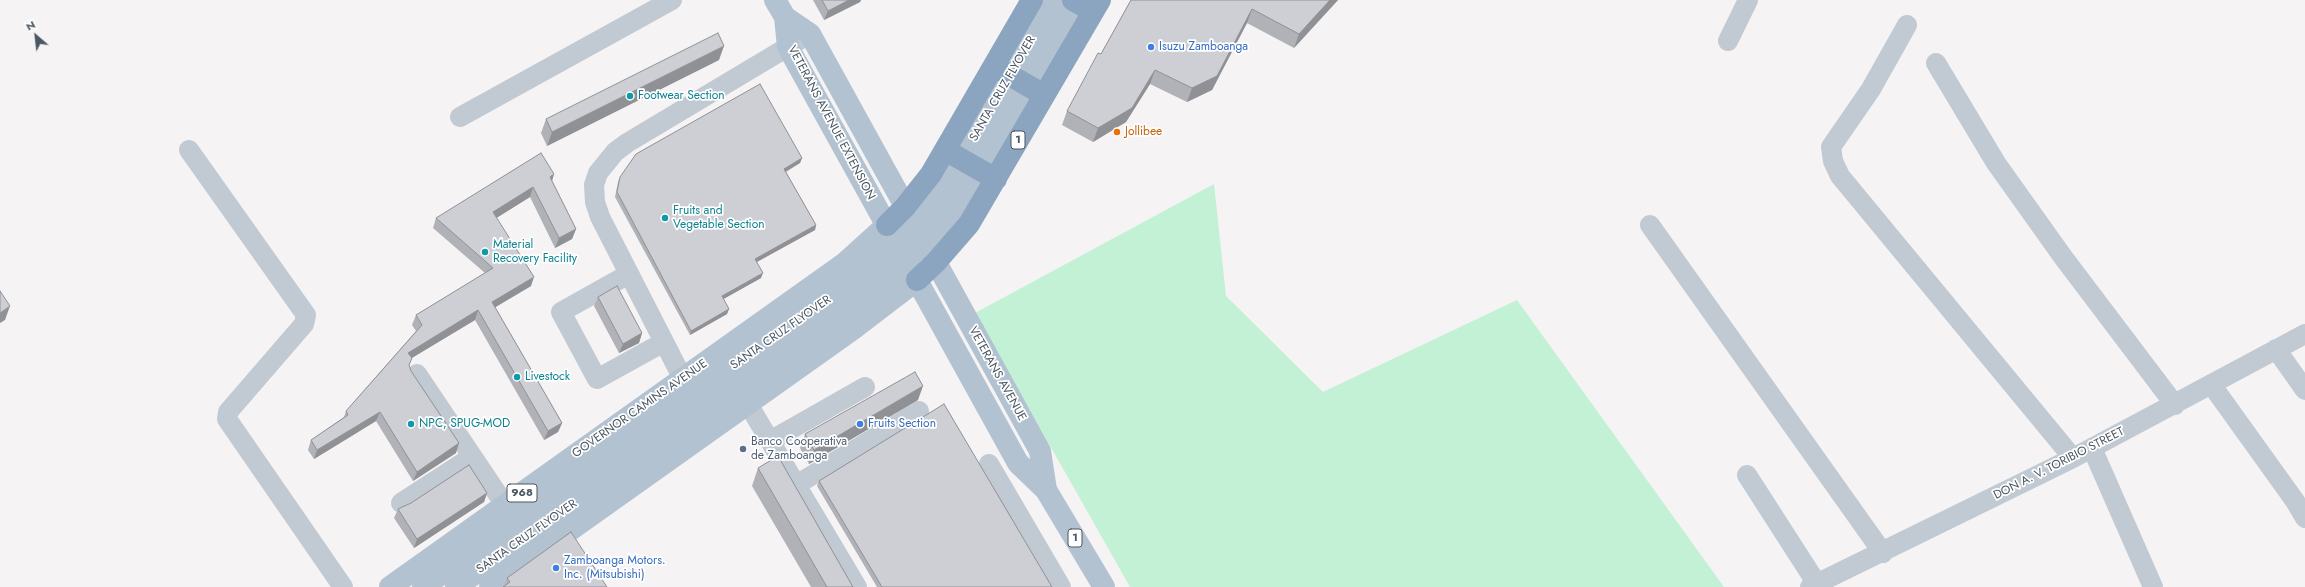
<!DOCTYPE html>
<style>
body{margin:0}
#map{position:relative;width:2305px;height:587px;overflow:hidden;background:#f5f3f3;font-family:Jost,sans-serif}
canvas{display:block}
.north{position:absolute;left:16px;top:16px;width:40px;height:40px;-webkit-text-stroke:3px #fff;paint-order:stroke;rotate:332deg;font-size:11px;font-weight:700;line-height:16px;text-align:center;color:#4a5661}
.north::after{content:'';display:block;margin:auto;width:14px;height:18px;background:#4a5661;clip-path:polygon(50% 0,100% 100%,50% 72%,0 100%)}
</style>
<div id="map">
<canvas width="2305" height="587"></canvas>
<div class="north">N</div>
</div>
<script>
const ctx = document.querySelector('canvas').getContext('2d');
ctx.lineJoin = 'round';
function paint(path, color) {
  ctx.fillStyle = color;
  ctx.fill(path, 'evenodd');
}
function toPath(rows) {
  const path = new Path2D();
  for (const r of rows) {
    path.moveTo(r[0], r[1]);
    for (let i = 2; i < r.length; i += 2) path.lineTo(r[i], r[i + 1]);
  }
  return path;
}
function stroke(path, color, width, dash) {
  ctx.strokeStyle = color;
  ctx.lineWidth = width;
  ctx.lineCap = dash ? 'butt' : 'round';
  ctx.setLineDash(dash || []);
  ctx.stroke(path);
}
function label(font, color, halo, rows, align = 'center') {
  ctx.font = font + ' Jost,sans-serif';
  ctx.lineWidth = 3.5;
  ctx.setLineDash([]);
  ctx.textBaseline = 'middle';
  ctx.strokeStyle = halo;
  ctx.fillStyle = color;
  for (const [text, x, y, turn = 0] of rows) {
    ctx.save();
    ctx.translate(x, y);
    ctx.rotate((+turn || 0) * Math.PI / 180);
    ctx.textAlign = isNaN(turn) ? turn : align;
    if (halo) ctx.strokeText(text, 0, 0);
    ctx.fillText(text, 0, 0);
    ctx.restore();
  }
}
const green = toPath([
 [1214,184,1226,296,1323,392,1517,300,1724,587,1130,587,975,313]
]);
const minor = toPath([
 [1907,25,1871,89,1831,147,1833,161,1840,176,2073,458],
 [1728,41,1748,0],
 [1936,63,1996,163,2063,257,2175,405],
 [460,117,672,0],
 [189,150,306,315,304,324,228,412,227,419,343,587],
 [1650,225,1883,553],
 [629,274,561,312,597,379,664,342],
 [2276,349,2305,390],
 [417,374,505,505],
 [683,379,600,217,595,202,594,185,598,173,615,152,627,143,801,39],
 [2211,384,2295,501,2305,518],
 [748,404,857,587],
 [770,441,865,387],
 [2092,448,2153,587],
 [989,464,1061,587],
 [1747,475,1817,584],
 [796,485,919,411],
 [401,503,472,457],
 [1810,587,2073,458,2305,334]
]);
const major = toPath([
 [775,0,785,17,788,47,1018,463,1046,490,1104,587],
 [785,17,810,34,1040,451,1046,490],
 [390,587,845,263,887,225],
 [423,587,871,269,938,200,1055,0],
 [456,587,884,283,954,212,1077,0],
 [490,587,853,329,917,280]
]);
const highway = toPath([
 [1073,0,1093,11],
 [994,66,1044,95],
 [945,150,996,179],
 [887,225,905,207,931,174,1032,0],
 [917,280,936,262,969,224,1100,0]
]);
const wall = toPath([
 [813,0,861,0,860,2,824,20],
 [1131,0,1338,0,1294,48,1247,23,1212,90,1187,102,1150,84,1126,122,1093,142,1062,125,1067,111,1101,54],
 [719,60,547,146,541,133,546,119],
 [802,158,800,163,786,172,816,225,815,230,757,262,761,278,723,299,729,309,727,314,690,335,615,197,618,182,620,177],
 [554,174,552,181,576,229,572,239,555,248,530,197,496,218,531,286,495,307,562,423,558,432,544,440,475,320,412,358,409,365,411,371,456,453,413,481,376,421,314,459,308,450,311,440,344,417,346,411,416,331,412,325,416,315,485,273,433,228,436,218],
 [598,297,642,333,639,343,619,353,594,306],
 [918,400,809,464,800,448,805,434],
 [758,468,853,587,811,587,752,486],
 [819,481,1052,587,877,587,817,486],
 [487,493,484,502,414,548,394,518,398,509],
 [507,578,607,587,504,587]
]);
const shadedWall = toPath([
 [849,0,861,0,860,2,824,20,828,11],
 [1330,0,1338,0,1294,48,1299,34],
 [1252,9,1247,23,1212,90,1187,102,1192,88],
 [724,46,719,60,547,146,552,132],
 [1155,70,1150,84,1126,122,1093,142,1098,128],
 [802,158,800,163,783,173,784,169],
 [554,174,551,184,550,177],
 [533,187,530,197,490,222,493,212],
 [816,225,815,230,753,264,755,259],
 [576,229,572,239,555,248,559,238],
 [763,273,761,278,720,301,722,296],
 [534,277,531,286,489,311,492,302],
 [10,306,5,320,0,323,0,313],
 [729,309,727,314,690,335,691,331],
 [478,310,475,320,405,362,408,353],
 [642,333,639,343,619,353,623,344],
 [923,386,918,400,809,464,814,450],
 [380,412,376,421,314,459,317,450],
 [562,423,558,432,544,440,548,431],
 [459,443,456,453,413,481,417,472],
 [487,493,484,502,414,548,417,539]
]);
const building = toPath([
 [822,0,849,0,828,11,822,0],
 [1131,0,1330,0,1299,34,1252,9,1217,76,1192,88,1155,70,1132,108,1098,128,1067,111,1098,53,1101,54,1131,0],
 [718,33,724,46,552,132,546,119,718,33],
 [760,84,802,158,784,169,816,225,755,259,763,273,722,296,729,309,691,331,617,192,620,177,636,154,760,84],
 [541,153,554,174,550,177,576,229,559,238,533,187,493,212,534,277,492,302,562,423,548,431,478,310,408,353,412,358,409,365,411,371,459,443,417,472,380,412,317,450,311,440,348,415,346,411,422,325,416,315,493,268,436,218,541,153],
 [617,286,642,333,623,344,598,297,617,286],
 [0,291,10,306,0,313,0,291],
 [915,372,923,386,814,450,805,434,915,372],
 [944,404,1052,587,882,587,819,481,944,404],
 [778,456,853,587,827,587,758,468,778,456],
 [469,465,487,493,417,539,398,509,411,503,469,465],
 [571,532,607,587,503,587,510,582,507,578,571,532]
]);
const markers = [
 [1151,47,4,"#3f7fe0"],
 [630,96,4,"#0f9aa8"],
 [1117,132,4,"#e8710a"],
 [665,218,4,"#0f9aa8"],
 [485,252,4,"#0f9aa8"],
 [517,377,4,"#0f9aa8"],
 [411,424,4,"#0f9aa8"],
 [860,424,4,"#3f7fe0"],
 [743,449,4,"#5c6f8a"],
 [556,568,4,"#3f7fe0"]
];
const shields = [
 [1018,140,14],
 [522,493,30],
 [1075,538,14]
];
const shieldNames = [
 ["1",1018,140],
 ["968",522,493],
 ["1",1075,538]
];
const shopNames = [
 ["Isuzu Zamboanga",1159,47],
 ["Fruits Section",868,424],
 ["Zamboanga Motors.",564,561],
 ["Inc. (Mitsubishi)",564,575]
];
const streetNames = [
 ["SANTA CRUZ FLYOVER",1003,89,-60],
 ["VETERANS AVENUE EXTENSION",831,123,62],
 ["SANTA CRUZ FLYOVER",781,333,-35],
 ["VETERANS AVENUE",997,374,61],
 ["GOVERNOR CAMINS AVENUE",640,409,-35],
 ["DON A. V. TORIBIO STREET",2059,464,-27],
 ["SANTA CRUZ FLYOVER",527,537,-35]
];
const cultureNames = [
 ["Footwear Section",638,96],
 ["Fruits and",673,211],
 ["Vegetable Section",673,225],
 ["Material",493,245],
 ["Recovery Facility",493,259],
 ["Livestock",525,377],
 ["NPC, SPUG-MOD",419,424]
];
const foodNames = [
 ["Jollibee",1125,132]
];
const serviceNames = [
 ["Banco Cooperativa",751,442],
 ["de Zamboanga",751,456]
];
paint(green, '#c3f1d5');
stroke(minor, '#c1cad2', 20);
stroke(major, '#b3c2d1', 22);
stroke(highway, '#8ba5c1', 22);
paint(wall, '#b0b2b7');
paint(shadedWall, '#909195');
paint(building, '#cdcfd5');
stroke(building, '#909195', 1);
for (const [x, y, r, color] of markers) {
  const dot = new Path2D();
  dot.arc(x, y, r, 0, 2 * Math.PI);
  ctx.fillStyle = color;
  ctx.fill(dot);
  stroke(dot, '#fff', 1.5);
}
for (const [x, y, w] of shields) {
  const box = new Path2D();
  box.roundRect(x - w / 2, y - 9, w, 18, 3);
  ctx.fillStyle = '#fff';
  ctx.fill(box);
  stroke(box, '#4a5661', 1);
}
label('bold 11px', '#4a5661', null, shieldNames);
label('12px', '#366cbe', '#fff', shopNames, 'left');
label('12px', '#4a5661', '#fff', streetNames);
label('12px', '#0d838f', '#fff', cultureNames, 'left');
label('12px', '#c56008', '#fff', foodNames, 'left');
label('12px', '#4e5e75', '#fff', serviceNames, 'left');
</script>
